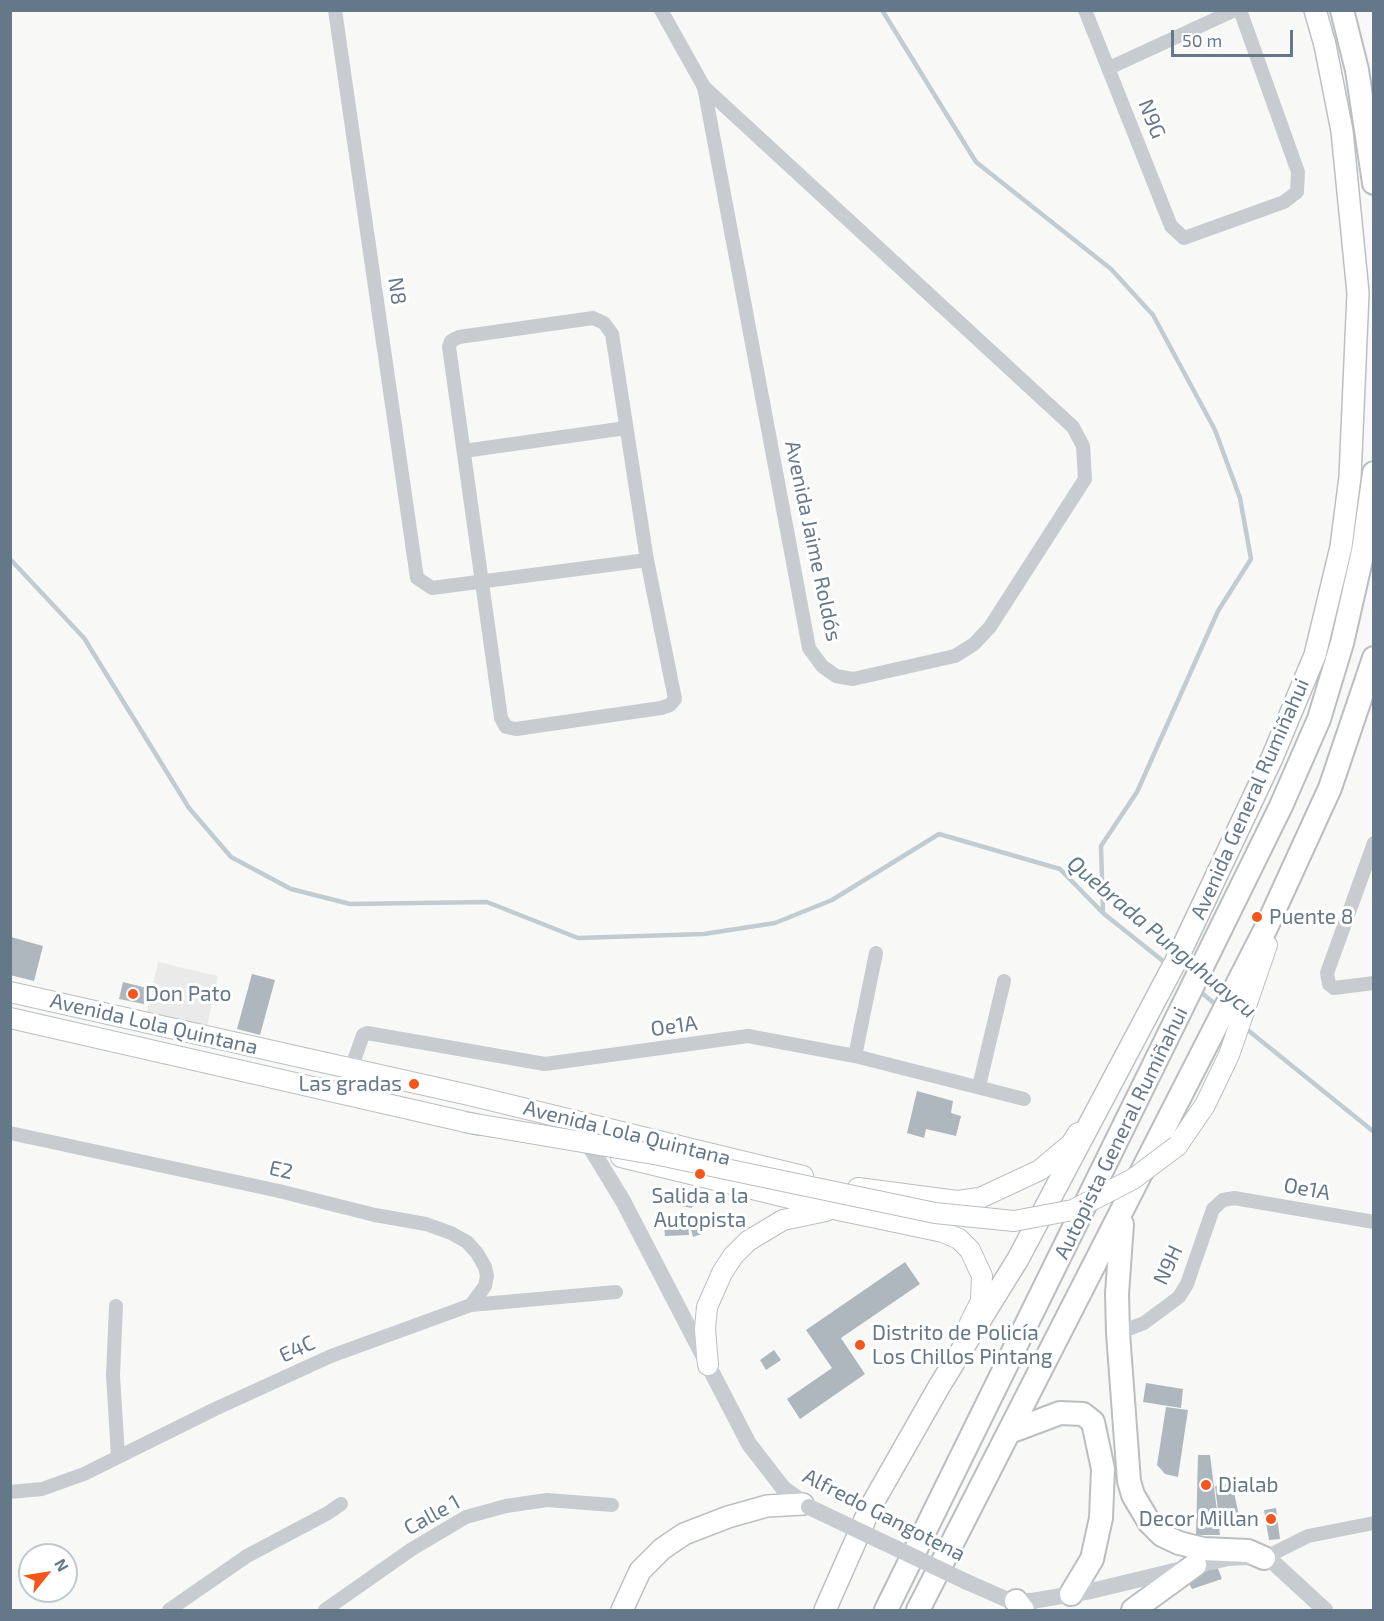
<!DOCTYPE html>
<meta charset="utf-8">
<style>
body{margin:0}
#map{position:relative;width:1384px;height:1621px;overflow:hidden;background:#f8f9f6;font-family:"Exo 2",sans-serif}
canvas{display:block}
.frame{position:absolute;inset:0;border:12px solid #65788a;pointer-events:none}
.north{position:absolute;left:18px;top:1543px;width:60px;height:60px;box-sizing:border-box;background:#fff;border:2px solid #c1c9d0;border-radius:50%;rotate:60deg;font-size:16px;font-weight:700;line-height:24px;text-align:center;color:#65788a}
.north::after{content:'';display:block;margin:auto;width:21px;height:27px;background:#f4551b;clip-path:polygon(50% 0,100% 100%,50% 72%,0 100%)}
.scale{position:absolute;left:1171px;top:30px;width:122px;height:27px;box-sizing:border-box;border:3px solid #65788a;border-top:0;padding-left:8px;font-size:18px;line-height:21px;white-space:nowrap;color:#65788a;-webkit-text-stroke:4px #fff;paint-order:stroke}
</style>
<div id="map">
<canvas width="1384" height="1621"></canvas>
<div class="frame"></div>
<div class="north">N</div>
<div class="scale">50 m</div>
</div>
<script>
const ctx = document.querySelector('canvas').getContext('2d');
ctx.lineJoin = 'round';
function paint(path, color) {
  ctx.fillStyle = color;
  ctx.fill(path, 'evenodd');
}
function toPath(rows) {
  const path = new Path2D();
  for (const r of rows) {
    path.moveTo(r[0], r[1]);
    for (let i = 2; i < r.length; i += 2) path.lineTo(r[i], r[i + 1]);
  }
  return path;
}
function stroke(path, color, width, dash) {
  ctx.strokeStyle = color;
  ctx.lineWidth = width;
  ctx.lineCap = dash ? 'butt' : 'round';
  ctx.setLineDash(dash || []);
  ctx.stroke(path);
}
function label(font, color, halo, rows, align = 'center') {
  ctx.font = font + ' "Exo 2",sans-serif';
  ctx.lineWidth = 6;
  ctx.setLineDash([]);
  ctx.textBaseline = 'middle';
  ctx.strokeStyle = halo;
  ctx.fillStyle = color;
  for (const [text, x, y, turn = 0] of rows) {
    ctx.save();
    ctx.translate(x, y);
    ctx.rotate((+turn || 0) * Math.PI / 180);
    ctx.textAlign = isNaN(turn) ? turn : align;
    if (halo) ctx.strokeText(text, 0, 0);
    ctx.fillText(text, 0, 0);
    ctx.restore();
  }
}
const built = toPath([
 [158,962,218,976,207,1026,147,1012]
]);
const stream = toPath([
 [882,10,976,162,1111,269,1153,315,1215,430,1240,498,1251,559,1218,611,1137,792,1101,846,1103,913],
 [10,559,84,638,189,808,231,857,291,889,350,904,487,902,578,938,704,934,775,923,832,900,939,834,1060,869,1103,913,1168,965],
 [1198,990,1219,1007],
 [1244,1027,1374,1132]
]);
const building = toPath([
 [11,937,43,946,34,981,10,975],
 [252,974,275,980,260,1035,237,1029],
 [123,982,147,988,144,1004,119,999],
 [917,1091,953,1101,951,1113,961,1116,956,1136,926,1129,924,1138,907,1133],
 [685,1192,694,1193,692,1208,682,1206],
 [702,1223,705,1233,693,1237,690,1226],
 [664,1225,688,1225,689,1235,665,1236],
 [905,1262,920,1284,841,1338,865,1374,800,1419,787,1399,832,1368,806,1330],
 [774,1350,781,1360,766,1370,760,1360],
 [1146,1383,1183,1389,1181,1408,1143,1402],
 [1166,1407,1188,1410,1178,1477,1165,1474,1157,1465],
 [1198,1455,1210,1455,1220,1535,1196,1535],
 [1232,1483,1239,1516,1219,1519,1215,1486],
 [1276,1508,1280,1539,1269,1540,1264,1510],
 [1217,1566,1222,1579,1192,1589,1186,1578]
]);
const minor = toPath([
 [335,10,417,578,432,588,647,560],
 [661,10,704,87,1073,427,1083,446,1085,479,990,627,974,644,955,656,853,679,836,676,822,666,809,648,704,87],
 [1085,10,1171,226,1184,238,1284,202,1297,192,1298,172,1240,10],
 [1109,68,1235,10],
 [593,318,604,323,612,334,647,560,675,699,670,705,661,708,516,729,506,727,501,718,449,347,451,341,459,337,593,318],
 [464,451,626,428],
 [1374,843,1327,973,1329,984,1334,988,1374,983],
 [855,1056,876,953],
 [351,1069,363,1035,367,1033,545,1064,748,1036,855,1056,1024,1099],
 [979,1086,1004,981],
 [10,1133,279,1191,375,1215,426,1224,451,1233,467,1242,477,1253,485,1267,487,1276,485,1286,471,1305],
 [116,1306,113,1375,118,1456],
 [1118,1333,1144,1323,1179,1297,1187,1284,1213,1209,1223,1200,1234,1198,1374,1222],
 [10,1492,42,1489,84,1474,215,1409,331,1356,471,1305,616,1292],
 [1264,1558,1308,1536,1374,1523],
 [169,1610,247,1556,328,1513,341,1504],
 [325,1610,412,1549,466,1517,506,1506,547,1500,612,1505]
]);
const tertiary = toPath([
 [584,1137,623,1201,749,1444,783,1488,808,1506],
 [967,1582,1008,1600,1032,1601,1091,1591,1228,1558,1248,1557,1264,1558,1274,1563,1325,1610]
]);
const secondary = toPath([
 [10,992,469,1095,803,1176],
 [10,1018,479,1125],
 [1177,1146,1205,1105,1229,1055,1267,945],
 [621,1157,843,1211,943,1232,959,1239,970,1250,982,1276,981,1301,970,1323],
 [858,1188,957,1201,980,1198,1040,1170,1071,1144,1078,1133],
 [708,1365,705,1329,707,1307,722,1273,733,1256,748,1241,783,1220,826,1211]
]);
const primary = toPath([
 [622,1610,640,1571,662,1549,684,1534,728,1517,767,1506,803,1504],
 [825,1610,871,1506,940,1385,1018,1259,1177,959,1272,758,1315,655,1341,547,1350,477,1358,293,1342,131,1325,45,1315,10]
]);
const trunk = toPath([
 [1342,10,1357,70,1374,183],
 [1122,1224,1117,1294,1118,1333,1129,1481,1133,1495,1149,1522,1162,1535,1179,1543,1203,1549,1248,1551,1264,1558],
 [1012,1431,1060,1413,1083,1414,1093,1422,1103,1469,1101,1518,1092,1559,1071,1594],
 [1016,1601,1023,1610],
 [886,1610,1281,806,1319,719,1342,643,1363,551,1374,473],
 [918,1610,1266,928,1330,788,1374,658],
 [1133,1610,1195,1565]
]);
const tertiaryBridge = toPath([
 [809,1507,967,1582]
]);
const secondaryBridge = toPath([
 [464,1122,659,1155,935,1213,1014,1221,1073,1210,1133,1179,1177,1146]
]);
const markers = [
 [1257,917,6,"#f4551b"],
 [133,994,6,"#f4551b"],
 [414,1084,6,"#f4551b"],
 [700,1174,6,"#f4551b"],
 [860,1345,6,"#f4551b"],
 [1206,1485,6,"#f4551b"],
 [1271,1519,6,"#f4551b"]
];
const streetNames = [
 ["N9G",1152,119,69],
 ["N8",397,291,82],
 ["Avenida Jaime Roldós",813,541,78],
 ["Avenida General Rumiñahui",1250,799,-66],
 ["Avenida Lola Quintana",154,1024,13],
 ["Oe1A",674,1026,-8],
 ["Avenida Lola Quintana",627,1133,14],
 ["Autopista General Rumiñahui",1121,1133,-64],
 ["E2",281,1170,13],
 ["Oe1A",1307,1189,10],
 ["N9H",1168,1265,-65],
 ["E4C",297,1349,-25],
 ["Calle 1",432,1515,-29],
 ["Alfredo Gangotena",884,1515,27]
];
const poiNames = [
 ["Puente 8",1269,917],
 ["Don Pato",145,994],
 ["Las gradas",402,1084,"right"],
 ["Salida a la",700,1196,"center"],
 ["Autopista",700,1220,"center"],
 ["Distrito de Policía",872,1333],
 ["Los Chillos Pintang",872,1357],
 ["Dialab",1218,1485],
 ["Decor Millan",1259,1519,"right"]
];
const waterNames = [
 ["Quebrada Punguhuaycu",1162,937,40]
];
paint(built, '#e9eae9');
stroke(stream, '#c1ccd2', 4.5);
paint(building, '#aeb7be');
stroke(secondary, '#babfc4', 22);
stroke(primary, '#bbbfc3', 24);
stroke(trunk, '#babec1', 26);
stroke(minor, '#c8ccd0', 14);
stroke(tertiary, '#c8ccd0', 16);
stroke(secondary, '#fff', 20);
stroke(primary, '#fff', 21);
stroke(trunk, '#fff', 22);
stroke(secondaryBridge, '#babfc4', 22, []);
stroke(tertiaryBridge, '#c8ccd0', 16);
stroke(secondaryBridge, '#fff', 20);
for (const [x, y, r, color] of markers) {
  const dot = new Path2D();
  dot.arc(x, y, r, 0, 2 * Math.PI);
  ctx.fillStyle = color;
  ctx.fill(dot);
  stroke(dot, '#fff', 2);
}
label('21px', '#65788a', '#fff', streetNames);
label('21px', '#65788a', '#fff', poiNames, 'left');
label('italic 22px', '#607a85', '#fff', waterNames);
</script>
